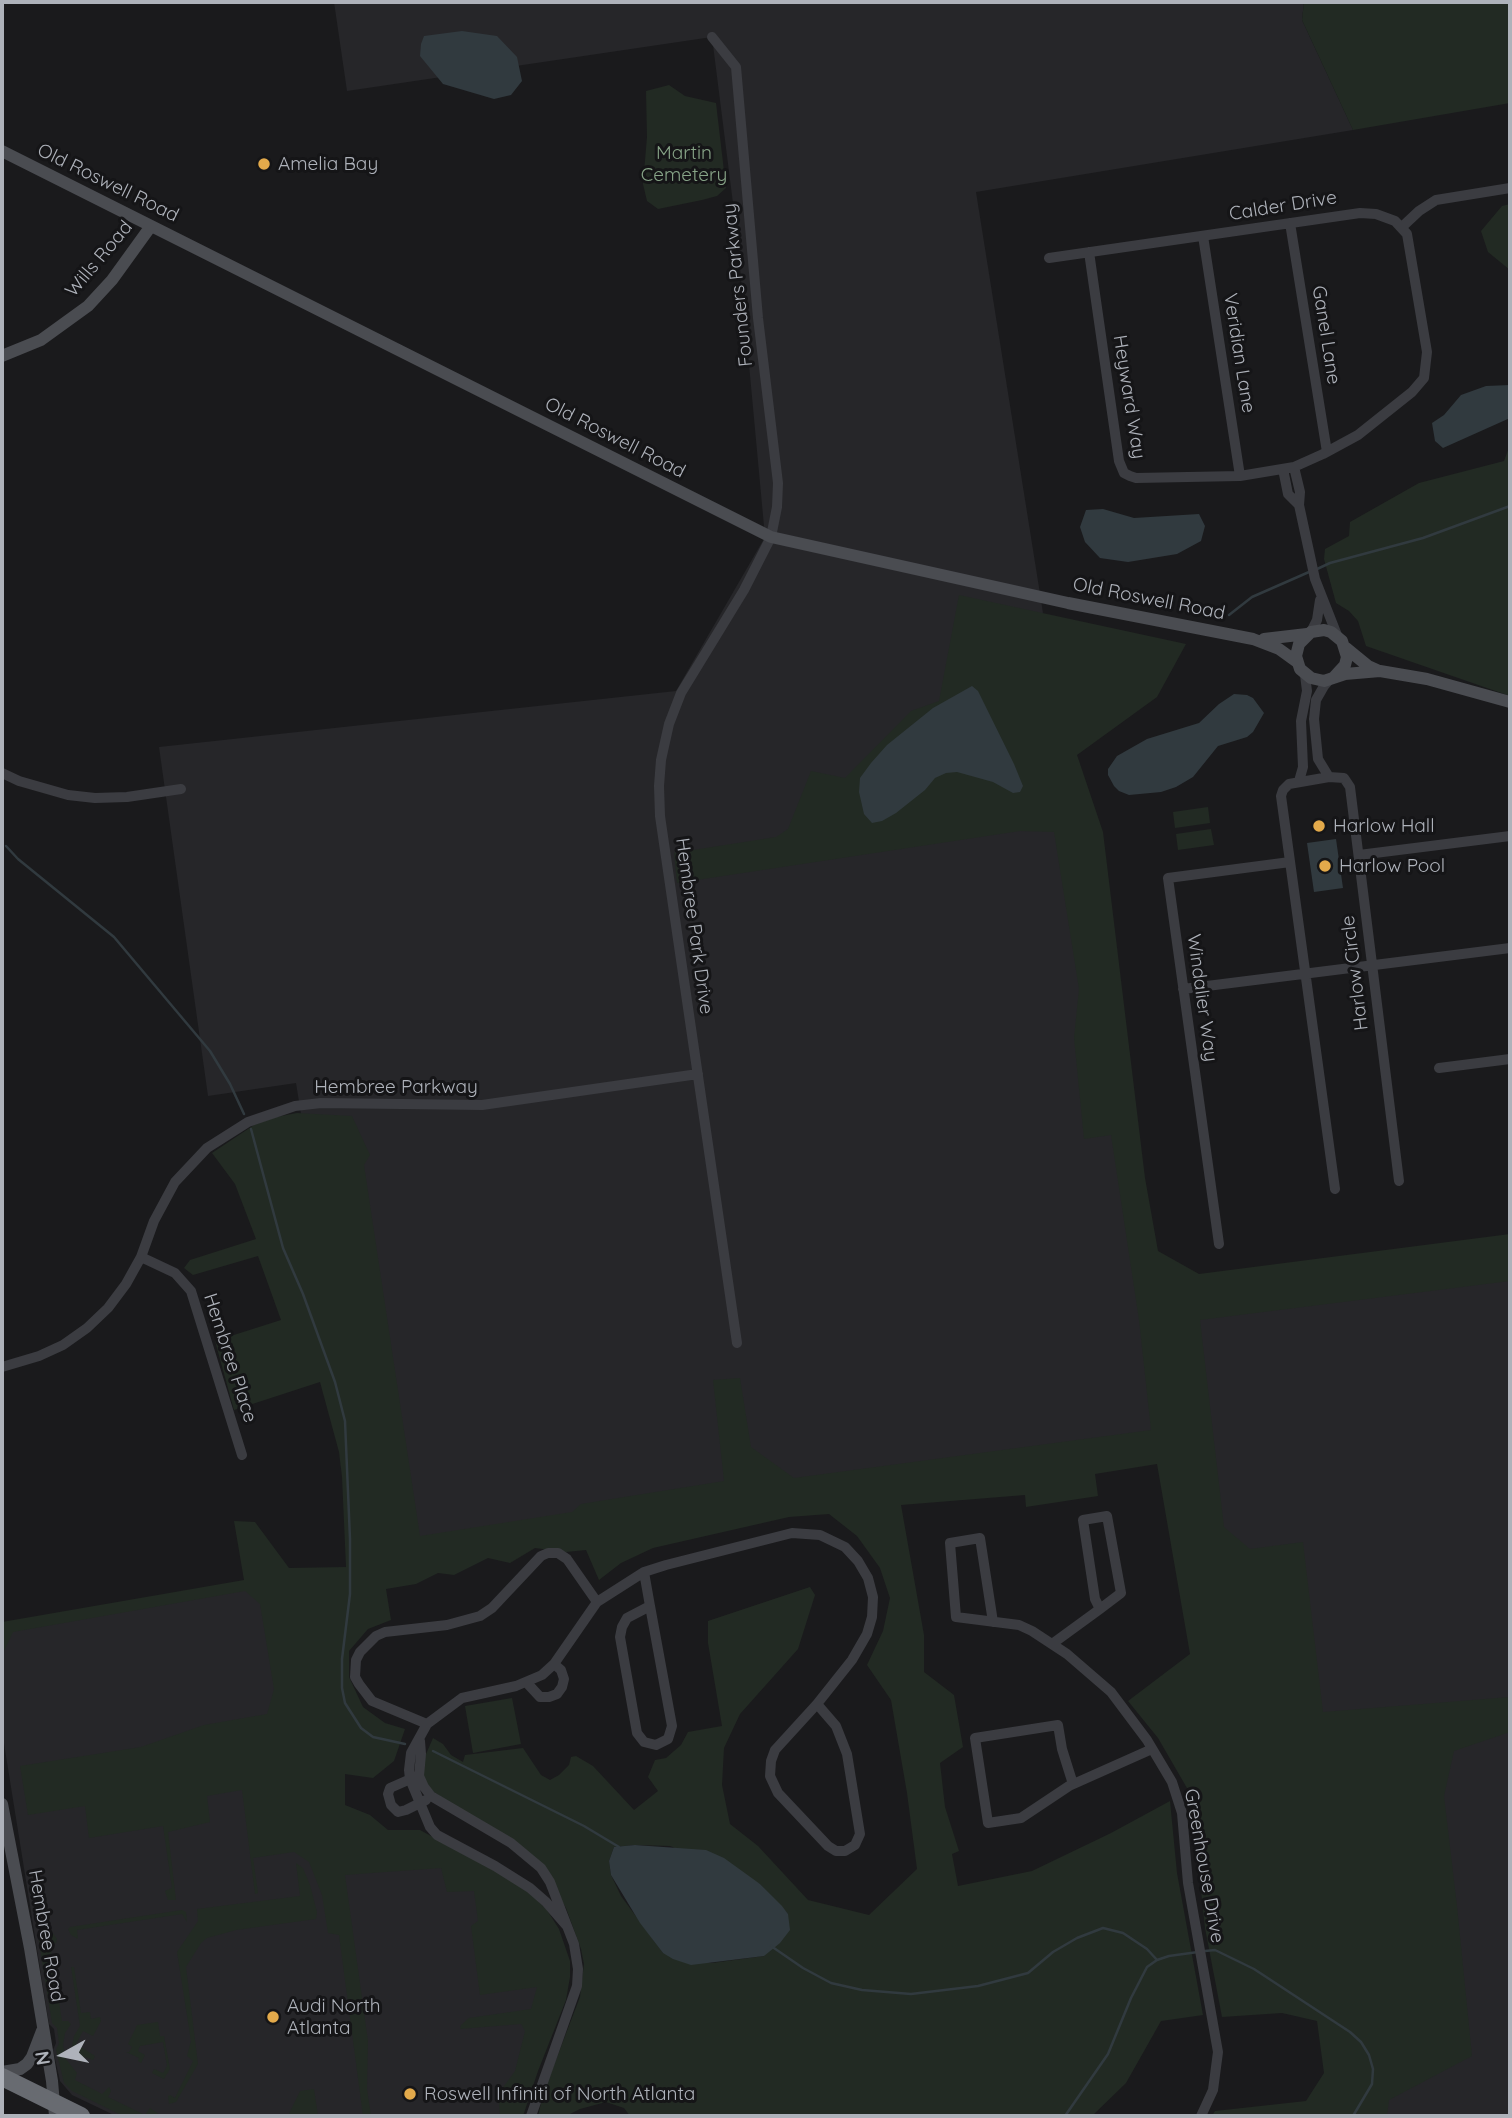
<!DOCTYPE html>
<style>
body{margin:0}
#map{position:relative;width:1512px;height:2118px;overflow:hidden;background:#1a1a1c;font-family:Quicksand,sans-serif}
canvas{display:block}
.frame{position:absolute;inset:0;border:4px solid #aeb2ba;pointer-events:none}
.north{position:absolute;left:28px;top:2020px;width:70px;height:70px;-webkit-text-stroke:5px #151517;paint-order:stroke;rotate:261deg;font-size:19px;font-weight:700;line-height:28px;text-align:center;color:#aeb2ba}
.north::after{content:'';display:block;margin:auto;width:24px;height:32px;background:#aeb2ba;clip-path:polygon(50% 0,100% 100%,50% 72%,0 100%)}
</style>
<div id="map">
<canvas width="1512" height="2118"></canvas>
<div class="frame"></div>
<div class="north">N</div>
</div>
<script>
const ctx = document.querySelector('canvas').getContext('2d');
ctx.lineJoin = 'round';
function paint(path, color) {
  ctx.fillStyle = color;
  ctx.fill(path, 'evenodd');
}
function toPath(rows) {
  const path = new Path2D();
  for (const r of rows) {
    path.moveTo(r[0], r[1]);
    for (let i = 2; i < r.length; i += 2) path.lineTo(r[i], r[i + 1]);
  }
  return path;
}
function stroke(path, color, width, dash) {
  ctx.strokeStyle = color;
  ctx.lineWidth = width;
  ctx.lineCap = dash ? 'butt' : 'round';
  ctx.setLineDash(dash || []);
  ctx.stroke(path);
}
function label(font, color, halo, rows, align = 'center') {
  ctx.font = font + ' Quicksand,sans-serif';
  ctx.lineWidth = 6;
  ctx.setLineDash([]);
  ctx.textBaseline = 'middle';
  ctx.strokeStyle = halo;
  ctx.fillStyle = color;
  for (const [text, x, y, turn = 0] of rows) {
    ctx.save();
    ctx.translate(x, y);
    ctx.rotate((+turn || 0) * Math.PI / 180);
    ctx.textAlign = isNaN(turn) ? turn : align;
    if (halo) ctx.strokeText(text, 0, 0);
    ctx.fillText(text, 0, 0);
    ctx.restore();
  }
}
const built = toPath([
 [334,2,1304,2,1302,20,1353,130,976,192,1041,600,1146,1294,1510,1241,1510,2116,1330,2116,1344,2107,1163,1433,363,1567,329,1658,348,1848,424,1842,548,1941,517,2116,116,2116,72,2095,60,2081,53,2050,56,2043,54,2029,49,2024,2,1731,2,1627,363,1566,345,1386,296,1083,208,1096,159,747,676,691,765,537,737,235,712,37,347,91]
]);
const green = toPath([
 [1304,2,1510,2,1510,103,1353,130,1302,20],
 [669,85,685,96,716,103,726,188,717,196,702,200,658,209,647,201,643,184,647,137,646,91],
 [1510,204,1510,270,1488,252,1481,231,1502,206],
 [1510,445,1510,696,1366,646,1358,621,1349,611,1336,603,1324,559,1325,549,1349,536,1350,522,1419,483,1504,461],
 [959,595,1186,644,1157,697,1077,755,1103,832,1145,1178,1158,1251,1199,1274,1510,1234,1510,1281,1200,1320,1224,1527,1250,1549,1303,1542,1323,1712,1510,1697,1510,1732,1454,1751,1444,1796,1457,1906,1472,2056,1389,2100,1387,2116,1212,2116,1215,2111,1306,2101,1324,2073,1317,2021,1282,2013,1222,2017,1205,1928,1191,1795,1158,1738,1128,1701,1190,1654,1157,1464,1095,1474,1098,1496,1026,1507,1025,1495,901,1505,924,1635,924,1672,954,1695,963,1747,940,1763,945,1807,959,1851,952,1854,958,1886,1032,1871,1111,1833,1170,1801,1177,1873,1203,2015,1161,2021,1126,2083,1092,2116,630,2116,624,2108,606,2102,580,2109,566,2116,538,2116,544,2091,580,1997,584,1964,581,1949,566,1908,540,1864,431,1790,423,1777,423,1761,433,1738,443,1744,451,1755,463,1762,465,1755,523,1748,541,1775,550,1780,559,1775,569,1765,571,1757,576,1756,593,1766,634,1810,658,1791,648,1777,655,1760,666,1758,681,1745,688,1732,722,1726,708,1643,708,1621,810,1587,815,1595,798,1649,740,1714,724,1748,722,1785,730,1824,758,1846,808,1900,869,1915,917,1869,907,1793,891,1700,867,1665,883,1631,890,1598,880,1568,857,1536,829,1514,789,1517,653,1548,621,1563,599,1580,586,1550,566,1552,535,1548,510,1563,488,1558,454,1575,438,1573,416,1584,386,1589,391,1620,368,1629,349,1651,349,1677,363,1707,385,1723,405,1729,394,1761,373,1778,345,1774,345,1805,370,1815,388,1830,420,1830,515,1882,529,1892,547,1910,559,1929,570,1961,570,1977,566,2000,538,2071,523,2116,500,2116,498,2090,502,2089,515,2071,525,2031,521,2024,460,2029,461,2025,469,2018,531,2009,537,1987,480,1995,471,1926,478,1921,474,1891,447,1892,441,1868,345,1875,368,2041,367,2089,371,2116,363,2116,339,1935,328,1933,322,1895,309,1862,294,1852,253,1858,258,1893,255,1894,242,1790,207,1796,210,1822,168,1832,176,1900,168,1900,165,1891,172,1888,163,1826,89,1838,85,1806,28,1815,20,1766,141,1747,204,1725,267,1714,274,1689,260,1604,245,1591,13,1632,3,1653,2,1622,244,1580,234,1521,255,1522,289,1568,346,1567,342,1477,339,1452,320,1382,234,1410,215,1341,281,1320,258,1256,193,1275,184,1268,190,1260,256,1239,235,1184,212,1153,254,1125,276,1117,297,1113,352,1116,370,1155,364,1165,420,1536,572,1512,581,1504,724,1481,713,1380,740,1378,751,1447,794,1478,1151,1430,1139,1320,1111,1135,1084,1139,1074,1038,1079,989,1054,832,1020,831,677,883,674,853,776,837,788,829,811,771,845,778,911,711,939,701],
 [635,1845,670,1846,760,1884,788,1914,764,1956,712,1963,663,1953,621,1896,611,1875,609,1861,614,1847],
 [1208,807,1210,823,1175,828,1173,812],
 [1211,829,1214,845,1178,850,1176,834],
 [512,1698,521,1744,473,1753,465,1706],
 [296,1863,303,1868,310,1885,317,1912,316,1919,236,1930,207,1938,201,1943,186,1967,198,2064,176,2102,169,2104,168,2096,170,2095,175,2098,193,2061,187,2056,191,2041,177,1952,198,1921,197,1909,300,1896],
 [182,1910,186,1912,187,1922,182,1914,77,1930,78,1939,71,1935,68,1929,70,1927],
 [46,1930,52,1932,57,1939,56,1943,50,1945,62,2021,68,2021,71,2024,65,2033,63,2045,66,2059,77,2073,75,2080,102,2094,109,2087,111,2091,108,2097,145,2115,150,2108,162,2116,123,2116,72,2091,64,2083,56,2050,59,2043,57,2028,52,2023,38,1936],
 [71,1967,74,1967,81,2013,90,2012,91,2019,100,2017,101,2021,93,2036,83,2031,76,2044,95,2056,93,2060,85,2057,82,2062,77,2059,72,2046,74,2036,80,2026],
 [158,2022,160,2036,164,2036,170,2069,164,2079,152,2073,154,2069,163,2073,167,2066,163,2042,140,2046,138,2051,145,2055,141,2063,138,2061,139,2058,126,2052,129,2052,132,2047,128,2044,137,2025],
 [314,2089,318,2116,288,2116,300,2091]
]);
const water = toPath([
 [462,31,497,36,517,57,522,81,511,95,494,99,443,84,420,56,421,44,424,36],
 [1510,385,1510,418,1443,448,1435,441,1432,423,1444,415,1461,395,1486,386],
 [1103,509,1134,518,1199,514,1205,526,1201,541,1177,554,1128,562,1100,558,1085,542,1080,527,1086,510],
 [972,686,978,691,1014,764,1023,786,1020,792,1013,793,993,782,957,772,946,773,935,778,925,790,896,813,882,821,872,823,864,814,859,792,860,778,871,763,887,745,933,708],
 [1234,694,1247,695,1253,698,1264,713,1253,732,1247,737,1218,746,1193,777,1176,787,1161,792,1129,795,1119,791,1114,786,1108,775,1108,769,1117,756,1147,739,1199,723,1219,704],
 [1336,839,1343,888,1314,892,1307,843],
 [635,1845,706,1850,724,1858,760,1884,782,1906,788,1914,790,1930,780,1943,764,1956,691,1965,673,1959,663,1953,640,1923,611,1875,609,1861,614,1847]
]);
const stream = toPath([
 [1315,570,1330,563,1423,538,1510,506],
 [1229,615,1252,597,1309,572],
 [6,846,18,859,114,937,210,1051,230,1084,244,1114],
 [251,1129,283,1248,303,1294,335,1382,345,1421,350,1539,350,1594,342,1659,342,1688,345,1703,361,1728,373,1737,405,1744],
 [433,1751,584,1826,619,1847],
 [771,1946,803,1968,831,1983,862,1990,911,1994,978,1986,1028,1973,1053,1952,1077,1938,1103,1928,1123,1933,1147,1949,1157,1960],
 [1205,1951,1215,1950,1254,1969,1350,2032,1361,2042,1369,2055,1373,2069,1372,2084,1353,2116],
 [1065,2116,1108,2054,1131,1998,1147,1967,1157,1960,1169,1956,1198,1952]
]);
const street = toPath([
 [712,37,736,67,758,318,778,483,777,507,771,537,744,590,681,693,669,724,661,760,659,786,660,816,737,1343],
 [1290,223,1327,452],
 [1402,227,1419,211,1436,200,1510,188],
 [1203,236,1240,476],
 [1049,258,1360,213,1376,214,1395,221,1407,234,1427,352,1424,378,1412,392,1358,435,1323,454,1294,467,1240,476,1136,478,1130,476,1124,473,1119,461,1089,252],
 [1294,467,1300,492,1299,505,1315,579,1337,635],
 [1283,469,1288,494,1299,505],
 [1311,632,1317,620,1320,600],
 [2,773,19,781,68,795,95,798,127,797,181,789],
 [1329,777,1318,759,1314,719,1316,700,1324,686,1330,679],
 [1299,781,1303,767,1301,721,1307,691,1305,675],
 [1359,855,1510,836],
 [1183,989,1510,948],
 [1439,1068,1510,1059],
 [1335,1189,1281,796,1283,790,1289,784,1329,777,1344,778,1350,787,1399,1181],
 [1219,1244,1168,878,1290,862],
 [141,1257,175,1273,191,1291,242,1455],
 [2,1367,39,1356,63,1345,87,1328,108,1308,126,1284,141,1257,154,1221,175,1182,207,1148,248,1122,295,1106,321,1103,482,1105,698,1074],
 [644,1572,650,1606],
 [650,1606,672,1726,668,1739,656,1745,644,1742,637,1733,620,1637,622,1627,627,1618,650,1606],
 [993,1622,980,1538,950,1543,956,1617,1019,1625,1032,1631,1067,1654,1111,1692,1147,1740,1172,1782,1182,1813,1188,1883,1218,2052,1213,2090,1201,2116],
 [1052,1644,1100,1609,1121,1593,1107,1516,1083,1520,1095,1599,1100,1609],
 [527,1683,540,1697,549,1697,557,1694,562,1687,564,1679,561,1670,554,1664],
 [817,1704,836,1726,847,1754,860,1834,855,1845,845,1851,836,1851,828,1846,778,1793,770,1776,771,1761,775,1750,817,1704],
 [427,1724,372,1701,359,1684,355,1677,356,1660,360,1652,376,1636,385,1632,447,1625,480,1616,492,1608,541,1556,548,1553,558,1553,567,1559,597,1602],
 [420,1741,421,1754,419,1776,424,1787,431,1796,511,1843,541,1868,550,1882,574,1944,578,1969,577,1986,531,2116],
 [415,1777,390,1788,388,1794,391,1805,398,1812,406,1810,426,1800],
 [1073,1784,1062,1749,1058,1725,975,1738,988,1823,1021,1818,1069,1786,1152,1749],
 [566,1925,546,1902,530,1888,495,1866,437,1835,430,1827,410,1779,409,1770,411,1753,427,1724,462,1698,516,1686,542,1675,554,1664,597,1602,644,1572,666,1565,792,1533,820,1535,845,1547,858,1561,868,1578,873,1597,872,1617,867,1634,852,1660,817,1704]
]);
const secondary = toPath([
 [2,151,771,537,1068,603,1253,639,1279,649,1297,662],
 [2,356,41,340,88,306,112,280,151,226],
 [1264,639,1307,634],
 [1346,648,1368,666,1379,671],
 [1334,677,1345,665,1347,657,1342,641,1331,632,1324,630,1311,632,1299,644,1296,656,1300,669,1311,678,1324,681,1345,674,1380,671,1427,679,1510,702],
 [2,1804,30,1948,52,2081,55,2116],
 [2,2072,20,2069,27,2064,32,2057,42,2031]
]);
const highway = toPath([
 [2,2077,81,2116]
]);
const markers = [
 [264,164,7,"#e3aa4b"],
 [1319,826,7,"#e3aa4b"],
 [1325,866,7,"#e3aa4b"],
 [273,2017,7,"#e3aa4b"],
 [410,2094,7,"#e3aa4b"]
];
const parkNames = [
 ["Martin",684,153],
 ["Cemetery",684,175]
];
const poiNames = [
 ["Amelia Bay",278,164],
 ["Harlow Hall",1333,826],
 ["Harlow Pool",1339,866],
 ["Audi North",287,2006],
 ["Atlanta",287,2028],
 ["Roswell Infiniti of North Atlanta",424,2094]
];
const streetNames = [
 ["Old Roswell Road",108,183,26],
 ["Calder Drive",1283,206,-9],
 ["Wills Road",99,259,-50],
 ["Founders Parkway",738,285,-96],
 ["Ganel Lane",1326,335,81],
 ["Veridian Lane",1239,353,81],
 ["Heyward Way",1129,397,81],
 ["Old Roswell Road",615,438,27],
 ["Old Roswell Road",1149,599,11],
 ["Hembree Park Drive",694,926,82],
 ["Harlow Circle",1355,973,-97],
 ["Windalier Way",1202,998,82],
 ["Hembree Parkway",396,1087],
 ["Hembree Place",230,1358,72],
 ["Greenhouse Drive",1204,1866,80],
 ["Hembree Road",46,1936,80]
];
paint(built, '#262629');
paint(green, '#222a23');
paint(water, '#313a3f');
stroke(stream, '#313a3f', 2.5);
stroke(street, '#3b3c41', 10);
stroke(secondary, '#4a4c51', 12);
stroke(highway, '#686b71', 18);
for (const [x, y, r, color] of markers) {
  const dot = new Path2D();
  dot.arc(x, y, r, 0, 2 * Math.PI);
  ctx.fillStyle = color;
  ctx.fill(dot);
  stroke(dot, '#151517', 2.5);
}
label('19px', '#87a487', '#151517', parkNames);
label('19px', '#aeb2ba', '#151517', poiNames, 'left');
label('19px', '#aeb2ba', '#151517', streetNames);
</script>
